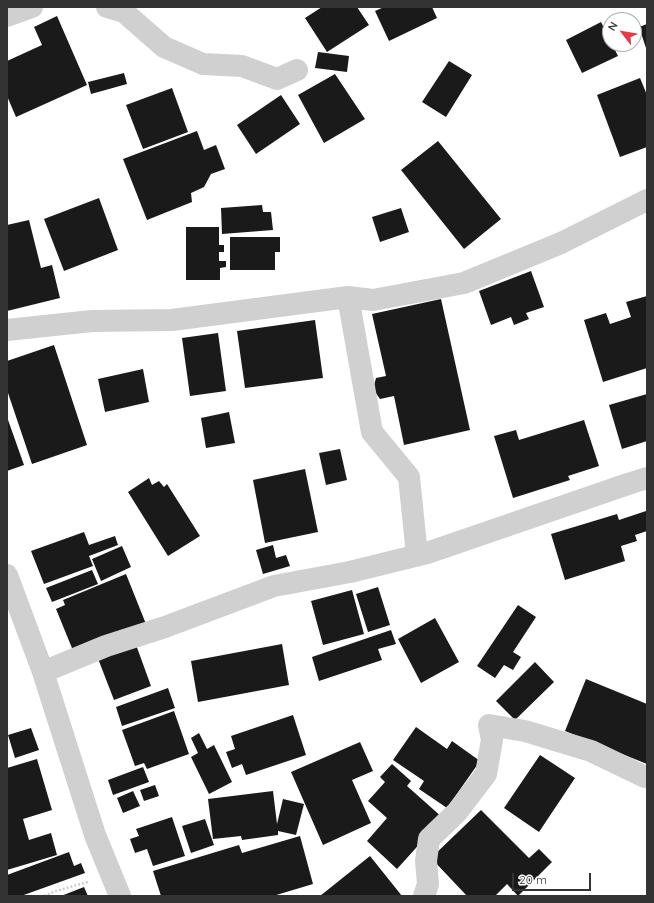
<!DOCTYPE html>
<style>
body{margin:0}
#map{position:relative;width:654px;height:903px;overflow:hidden;background:#fff;font-family:Quicksand,sans-serif}
canvas{display:block}
.frame{position:absolute;inset:0;border:8px solid #333;pointer-events:none}
.north{position:absolute;left:602px;top:12px;width:40px;height:40px;box-sizing:border-box;background:#fff;border:1px solid #adadad;border-radius:50%;rotate:301deg;font-size:11px;font-weight:700;line-height:16px;text-align:center;color:#333}
.north::after{content:'';display:block;margin:auto;width:14px;height:18px;background:#e63946;clip-path:polygon(50% 0,100% 100%,50% 72%,0 100%)}
.scale{position:absolute;left:512px;top:873px;width:79px;height:18px;box-sizing:border-box;border:2px solid #333;border-top:0;padding-left:5px;font-size:12px;line-height:14px;white-space:nowrap;color:#333;-webkit-text-stroke:3px #fff;paint-order:stroke}
</style>
<div id="map">
<canvas width="654" height="903"></canvas>
<div class="frame"></div>
<div class="north">N</div>
<div class="scale">20 m</div>
</div>
<script>
const ctx = document.querySelector('canvas').getContext('2d');
ctx.lineJoin = 'round';
function paint(path, color) {
  ctx.fillStyle = color;
  ctx.fill(path, 'evenodd');
}
function toPath(rows) {
  const path = new Path2D();
  for (const r of rows) {
    path.moveTo(r[0], r[1]);
    for (let i = 2; i < r.length; i += 2) path.lineTo(r[i], r[i + 1]);
  }
  return path;
}
function stroke(path, color, width, dash) {
  ctx.strokeStyle = color;
  ctx.lineWidth = width;
  ctx.lineCap = dash ? 'butt' : 'round';
  ctx.setLineDash(dash || []);
  ctx.stroke(path);
}
const building = toPath([
 [322,7,357,7,369,25,327,52,305,18],
 [384,7,432,7,437,18,389,41,375,11],
 [57,16,87,85,16,117,7,96,7,61,42,45,34,27],
 [601,22,610,40,610,44,612,44,618,56,582,73,566,40],
 [647,24,647,51,639,27],
 [318,52,349,56,347,72,315,68],
 [449,61,472,75,446,117,422,102],
 [124,73,127,84,91,94,88,82],
 [335,74,365,119,324,143,298,95],
 [640,78,647,95,647,147,620,157,597,95],
 [172,88,188,132,143,149,126,105],
 [281,95,300,124,256,154,237,125],
 [197,131,204,150,216,145,225,169,211,174,204,187,191,193,192,202,147,220,123,159],
 [438,141,501,219,464,249,401,170],
 [99,198,118,250,64,271,44,219],
 [262,205,263,212,271,212,273,230,222,234,221,208],
 [401,208,409,232,380,242,372,217],
 [29,220,41,268,52,265,60,298,7,311,7,225],
 [186,227,219,227,219,245,224,245,224,252,219,252,219,261,226,261,226,267,220,268,220,280,186,280],
 [230,237,280,237,280,252,275,252,275,270,230,270],
 [531,271,544,307,526,313,529,319,514,325,511,317,491,325,479,291],
 [647,296,647,368,603,382,584,320,606,313,610,324,631,317,626,302],
 [441,299,470,430,404,445,394,396,380,399,373,389,376,378,386,376,372,314],
 [315,320,323,378,245,388,237,331],
 [218,333,226,391,190,396,182,338],
 [54,345,87,445,32,464,7,390,7,361],
 [143,369,149,402,105,412,98,379],
 [647,394,647,441,622,449,609,405],
 [229,412,235,443,206,448,201,418],
 [7,417,24,465,7,471],
 [584,420,599,466,568,476,570,480,513,498,494,436,516,430,519,440],
 [340,449,347,480,326,485,319,453],
 [305,469,318,532,265,543,253,480],
 [149,478,152,485,159,481,164,487,167,484,200,536,168,556,128,492],
 [646,511,647,531,635,535,637,541,621,546,625,561,565,580,551,534,617,514,619,520],
 [84,532,89,545,115,536,118,545,89,556,93,566,44,584,31,551],
 [273,545,276,558,286,555,290,566,263,574,256,550],
 [122,546,131,567,101,581,92,559],
 [92,570,98,584,52,602,46,588],
 [126,574,146,624,74,653,56,609,65,605,63,600],
 [378,587,390,625,368,632,356,594],
 [352,590,364,634,323,645,311,601],
 [518,605,536,617,513,652,521,657,513,670,504,665,495,678,477,666],
 [435,618,459,662,421,683,398,639],
 [391,630,396,644,378,649,382,660,319,681,312,657],
 [135,642,151,686,114,700,97,656],
 [282,644,289,685,198,702,191,661],
 [535,662,554,682,515,720,496,701],
 [586,679,647,704,647,764,565,731],
 [168,688,175,708,122,726,116,707],
 [174,711,189,754,147,769,144,763,135,766,122,730],
 [293,715,306,755,246,775,242,764,232,768,226,752,235,749,231,736],
 [416,727,447,749,452,741,480,761,447,808,419,789,424,781,393,760],
 [31,728,39,750,15,758,8,735],
 [199,733,207,749,214,745,232,782,209,794,191,757,198,753,191,738],
 [360,742,373,771,352,780,371,823,323,845,291,772],
 [540,755,575,778,539,832,504,808],
 [37,759,52,810,23,819,29,840,51,833,57,855,7,870,7,768],
 [392,764,411,781,407,786,443,818,397,869,367,841,387,818,368,801,385,782,380,777],
 [143,767,149,782,113,795,108,780],
 [155,785,159,796,144,801,140,790],
 [133,791,140,806,123,813,117,798],
 [273,791,277,824,283,799,304,804,296,835,278,831,278,835,242,840,241,836,213,839,208,799],
 [481,810,529,858,539,849,552,862,518,896,507,884,495,896,467,896,431,858],
 [172,817,185,856,153,866,147,849,135,853,130,839,139,836,136,829],
 [205,819,214,845,191,853,182,826],
 [300,836,313,884,273,896,161,896,153,871,239,845,242,853],
 [69,852,74,866,81,863,85,873,21,896,7,896,7,875],
 [370,856,402,896,320,896],
 [84,887,88,896,61,896]
]);
const path = toPath([
 [44,896,56,891,88,882]
]);
const minor = toPath([
 [107,7,124,12,164,47,203,64,242,66,277,79,297,70],
 [7,16,32,7],
 [348,297,372,432,409,477,417,555],
 [7,330,92,321,172,320,348,297,373,300,464,283,561,243,647,200],
 [7,575,43,672,95,835,120,896],
 [43,672,106,646,165,627,274,586,350,572,427,553,628,484,647,478],
 [424,896,428,884,426,861,429,839,457,812,486,774,492,740,489,725,525,731,591,751,645,777]
]);
paint(building, '#1a1a1a');
stroke(path, '#cdcdcd', 2.5, [2, 2]);
stroke(minor, '#d0d0d0', 22);
</script>
